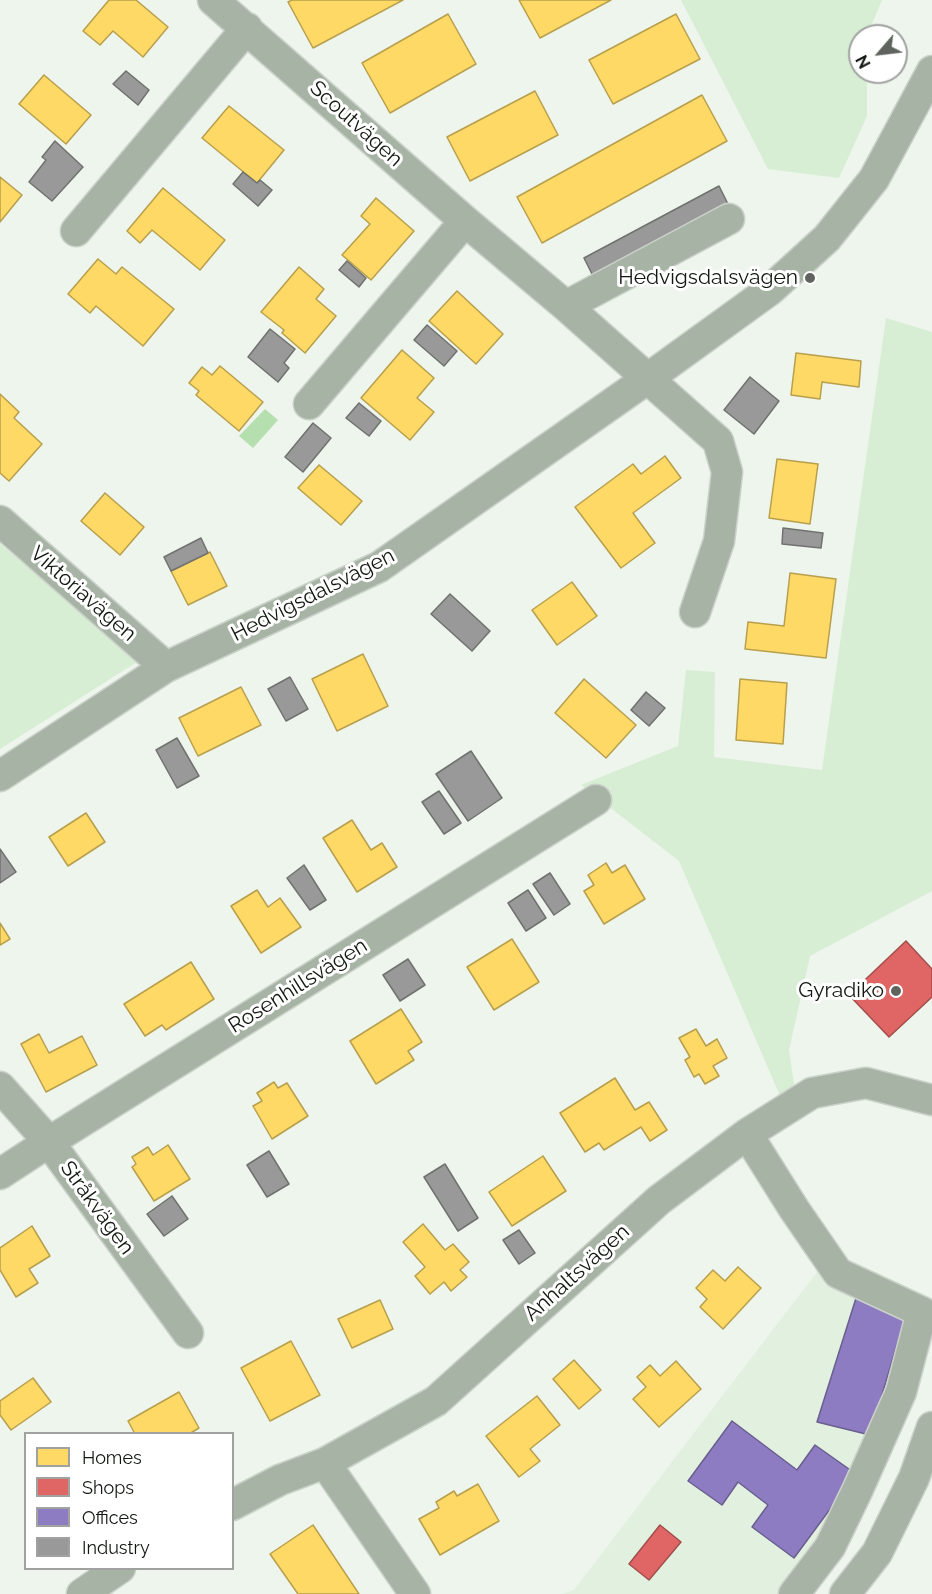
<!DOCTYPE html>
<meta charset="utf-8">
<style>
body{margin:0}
#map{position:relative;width:932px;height:1594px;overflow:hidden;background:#edf5ec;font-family:Raleway,sans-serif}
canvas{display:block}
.legend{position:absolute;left:24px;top:1432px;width:210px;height:138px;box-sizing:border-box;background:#fff;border:2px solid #a0a2a0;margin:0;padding:8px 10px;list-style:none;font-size:18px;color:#121711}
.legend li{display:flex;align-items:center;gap:12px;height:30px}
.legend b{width:30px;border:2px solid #a0a2a0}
.north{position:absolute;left:848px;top:24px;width:60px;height:60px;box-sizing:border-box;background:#fff;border:2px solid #a0a2a0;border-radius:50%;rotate:242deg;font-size:16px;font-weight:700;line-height:24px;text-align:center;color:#121711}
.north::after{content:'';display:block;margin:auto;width:21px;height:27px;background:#5f655e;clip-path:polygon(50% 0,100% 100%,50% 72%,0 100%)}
</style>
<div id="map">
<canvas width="932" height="1594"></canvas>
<ul class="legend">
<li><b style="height:16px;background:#ffd966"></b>Homes</li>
<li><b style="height:16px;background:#e06666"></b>Shops</li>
<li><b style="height:16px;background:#8e7cc3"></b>Offices</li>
<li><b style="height:16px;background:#999"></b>Industry</li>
</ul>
<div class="north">N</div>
</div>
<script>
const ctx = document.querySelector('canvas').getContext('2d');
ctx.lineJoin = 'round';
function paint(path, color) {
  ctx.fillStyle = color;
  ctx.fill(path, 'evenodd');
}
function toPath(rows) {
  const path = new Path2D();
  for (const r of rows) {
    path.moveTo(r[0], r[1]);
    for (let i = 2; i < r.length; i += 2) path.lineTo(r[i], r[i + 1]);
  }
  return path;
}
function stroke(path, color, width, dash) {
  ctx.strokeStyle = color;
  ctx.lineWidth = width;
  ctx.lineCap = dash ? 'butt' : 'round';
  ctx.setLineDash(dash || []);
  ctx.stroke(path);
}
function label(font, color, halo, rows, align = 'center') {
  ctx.font = font + ' Raleway,sans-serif';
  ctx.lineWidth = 6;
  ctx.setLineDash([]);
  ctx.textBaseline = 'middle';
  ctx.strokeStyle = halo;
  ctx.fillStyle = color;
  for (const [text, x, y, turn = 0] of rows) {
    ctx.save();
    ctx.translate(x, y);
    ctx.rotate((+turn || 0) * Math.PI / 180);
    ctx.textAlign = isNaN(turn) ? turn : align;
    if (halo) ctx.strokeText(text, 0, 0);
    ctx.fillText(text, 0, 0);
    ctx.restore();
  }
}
const built = toPath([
 [830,1255,932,1316,807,1594,561,1594,574,1590]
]);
const green = toPath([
 [681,0,882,0,867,36,860,36,860,72,867,72,867,116,839,178,768,169],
 [886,318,932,332,932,891,810,956,789,1050,794,1084,781,1098,679,861,581,785,678,746,686,670,715,672,714,757,822,770],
 [0,544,140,660,0,749]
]);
const water = toPath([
 [265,409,278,420,253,448,239,436]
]);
const homes = toPath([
 [109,0,136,0,168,27,143,57,113,31,100,45,83,31,109,0],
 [292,0,403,0,313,48,288,2,292,0],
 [519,0,611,0,540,38,519,0],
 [448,14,476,64,390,113,362,63,448,14],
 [676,14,700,59,613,104,589,60,676,14],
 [44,75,91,115,66,144,19,104,44,75],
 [535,91,558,135,470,181,447,137,535,91],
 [702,95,727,141,542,243,517,197,702,95],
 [229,106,284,150,257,183,202,138,229,106],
 [0,177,22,195,0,222,0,177],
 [163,188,225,240,200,270,152,230,140,243,127,231,163,188],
 [376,198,414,231,371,280,342,255,370,224,361,216,376,198],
 [98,259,116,274,122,267,174,309,143,346,96,306,90,313,68,294,98,259],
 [299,267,324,289,316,299,336,316,305,353,282,333,284,330,261,312,299,267],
 [457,291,503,334,476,364,429,321,457,291],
 [402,350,434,378,417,398,434,412,410,440,361,398,402,350],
 [796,353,861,361,859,387,822,382,820,399,791,395,796,353],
 [220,366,263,402,239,431,196,395,199,391,189,383,202,367,212,375,220,366],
 [0,394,19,412,14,418,42,444,9,481,0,473,0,394],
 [665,456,681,478,633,513,655,543,621,568,575,507,633,464,641,474,665,456],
 [777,459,818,464,810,524,769,518,777,459],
 [319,465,362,501,341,525,298,488,319,465],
 [105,493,144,527,120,555,81,521,105,493],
 [210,552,227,586,188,605,171,571,210,552],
 [790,573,836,579,826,658,745,649,748,622,784,626,790,573],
 [572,582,597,616,557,645,532,610,572,582],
 [363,654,388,706,337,731,312,679,363,654],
 [584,679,636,725,606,758,555,713,584,679],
 [740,679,787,683,783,744,736,740,740,679],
 [241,687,261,725,198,756,179,718,241,687],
 [86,813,105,842,68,866,49,837,86,813],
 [352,820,371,850,382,843,397,867,357,892,323,838,352,820],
 [606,863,612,873,625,865,645,899,604,924,584,891,594,885,588,875,606,863],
 [257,890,268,907,280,898,301,927,261,953,231,906,257,890],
 [0,923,10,939,0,945,0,923],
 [512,939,539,982,494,1010,467,967,512,939],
 [191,962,214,999,166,1030,162,1025,145,1036,124,1004,191,962],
 [401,1009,422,1042,408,1051,414,1060,376,1084,350,1041,401,1009],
 [696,1029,706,1046,717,1039,727,1058,713,1066,719,1076,705,1084,699,1074,694,1077,685,1060,690,1057,679,1038,696,1029],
 [39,1034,49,1053,82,1036,97,1065,46,1092,21,1044,39,1034],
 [615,1078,635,1110,649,1102,667,1130,650,1141,641,1127,604,1150,599,1143,585,1152,560,1113,615,1078],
 [274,1082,278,1088,287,1083,308,1116,272,1139,253,1106,262,1101,257,1093,274,1082],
 [168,1145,190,1179,154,1201,132,1167,136,1164,132,1157,148,1147,153,1155,168,1145],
 [543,1156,566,1191,512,1226,489,1192,543,1156],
 [423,1224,445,1250,453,1244,469,1262,460,1270,467,1277,451,1291,444,1282,430,1294,415,1276,425,1267,403,1242,423,1224],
 [32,1226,50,1256,29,1269,38,1283,16,1297,0,1270,0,1248,32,1226],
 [738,1267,761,1288,723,1329,700,1307,707,1299,696,1288,713,1270,725,1281,738,1267],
 [380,1300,393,1329,352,1348,338,1319,380,1300],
 [291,1341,320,1395,270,1421,241,1368,291,1341],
 [574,1360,601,1390,579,1409,553,1379,574,1360],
 [676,1361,701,1389,659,1427,633,1399,646,1387,637,1377,650,1365,660,1376,676,1361],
 [33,1378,51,1402,11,1430,0,1415,0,1401,33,1378],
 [179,1392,199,1428,189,1434,135,1434,128,1421,179,1392],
 [537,1396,560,1425,530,1449,540,1461,519,1477,486,1436,537,1396],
 [478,1484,499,1521,440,1555,419,1519,439,1508,436,1502,454,1491,457,1496,478,1484],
 [313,1525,359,1594,298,1594,270,1554,313,1525]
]);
const shops = toPath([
 [906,941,932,969,932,997,889,1037,849,995,906,941],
 [660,1525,681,1542,649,1580,629,1564,660,1525]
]);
const offices = toPath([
 [857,1295,907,1311,870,1435,817,1422,857,1295],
 [732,1421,797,1470,815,1445,856,1474,794,1558,752,1527,768,1505,738,1482,722,1505,688,1481,732,1421]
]);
const industry = toPath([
 [126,71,149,90,138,105,113,84,126,71],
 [55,141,83,167,52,201,29,182,46,160,42,157,55,141],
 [243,172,257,183,260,180,272,190,258,206,233,184,243,172],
 [719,186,730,208,595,280,584,258,719,186],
 [347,261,366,278,359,287,339,270,347,261],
 [427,325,457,351,444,366,414,340,427,325],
 [270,329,295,349,284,363,289,368,278,382,248,357,270,329],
 [750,377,779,401,754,434,724,410,750,377],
 [359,403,381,421,369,436,346,418,359,403],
 [313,423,331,438,303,472,285,457,313,423],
 [783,528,823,533,821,548,782,544,783,528],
 [201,538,208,553,171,571,164,557,201,538],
 [450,594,490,631,472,651,431,614,450,594],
 [290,677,308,709,286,721,268,689,290,677],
 [646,692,665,708,649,726,631,710,646,692],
 [177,738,199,776,177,788,156,750,177,738],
 [471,751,502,798,468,821,436,774,471,751],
 [439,791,461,823,444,834,422,802,439,791],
 [0,849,16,872,0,883,0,849],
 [304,865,326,900,310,910,287,878,304,865],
 [550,873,570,904,554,915,533,884,550,873],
 [528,890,546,918,526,931,508,903,528,890],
 [408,959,425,985,400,1001,383,975,408,959],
 [269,1151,289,1184,267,1197,247,1165,269,1151],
 [445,1164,478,1218,458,1231,424,1177,445,1164],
 [172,1196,188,1219,164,1236,147,1214,172,1196],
 [519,1230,535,1253,519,1264,503,1240,519,1230]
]);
const minor = toPath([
 [213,0,465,221,566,306,718,441,727,472,719,541,695,612],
 [76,231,247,28],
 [566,306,729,219],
 [309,404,465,221],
 [0,521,166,667],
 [0,776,166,667,379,567,647,379,770,290,827,238,874,179,932,71],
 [0,1087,49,1142,188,1333],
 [747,1134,794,1209,838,1273,922,1312,901,1392,858,1489,830,1547,794,1594],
 [0,1174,49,1142,596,800],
 [325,1463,415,1594],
 [232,1505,280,1480,325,1463,436,1401,659,1200,747,1134,812,1093,866,1083,932,1100],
 [82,1594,120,1568],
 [845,1594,877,1553,914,1478,932,1427]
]);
const markers = [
 [810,278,6,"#5f655e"],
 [896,991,6,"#5f655e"]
];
const streetNames = [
 ["Scoutvägen",356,124,42],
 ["Viktoriavägen",83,594,41],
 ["Hedvigsdalsvägen",313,595,-27],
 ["Rosenhillsvägen",298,986,-32],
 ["Stråkvägen",97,1208,54],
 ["Anhaltsvägen",577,1273,-42]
];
const poiNames = [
 ["Hedvigsdalsvägen",798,278],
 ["Gyradiko",884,991]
];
paint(built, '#e1f0df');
paint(green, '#d7eed4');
paint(water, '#b6dfaf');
paint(homes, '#ffd966');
stroke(homes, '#b89f4c', 1.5);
paint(shops, '#e06666');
stroke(shops, '#a24e4c', 1.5);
paint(offices, '#8e7cc3');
stroke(offices, '#695e8e', 1.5);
paint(industry, '#999');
stroke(industry, '#707270', 1.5);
stroke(minor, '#cbd1ca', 33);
stroke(minor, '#a7b4a5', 30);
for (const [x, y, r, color] of markers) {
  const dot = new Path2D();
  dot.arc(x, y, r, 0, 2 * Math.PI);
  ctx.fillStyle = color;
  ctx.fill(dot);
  stroke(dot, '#fff', 2);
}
label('21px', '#121711', '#fff', streetNames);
label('21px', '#121711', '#fff', poiNames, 'right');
</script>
